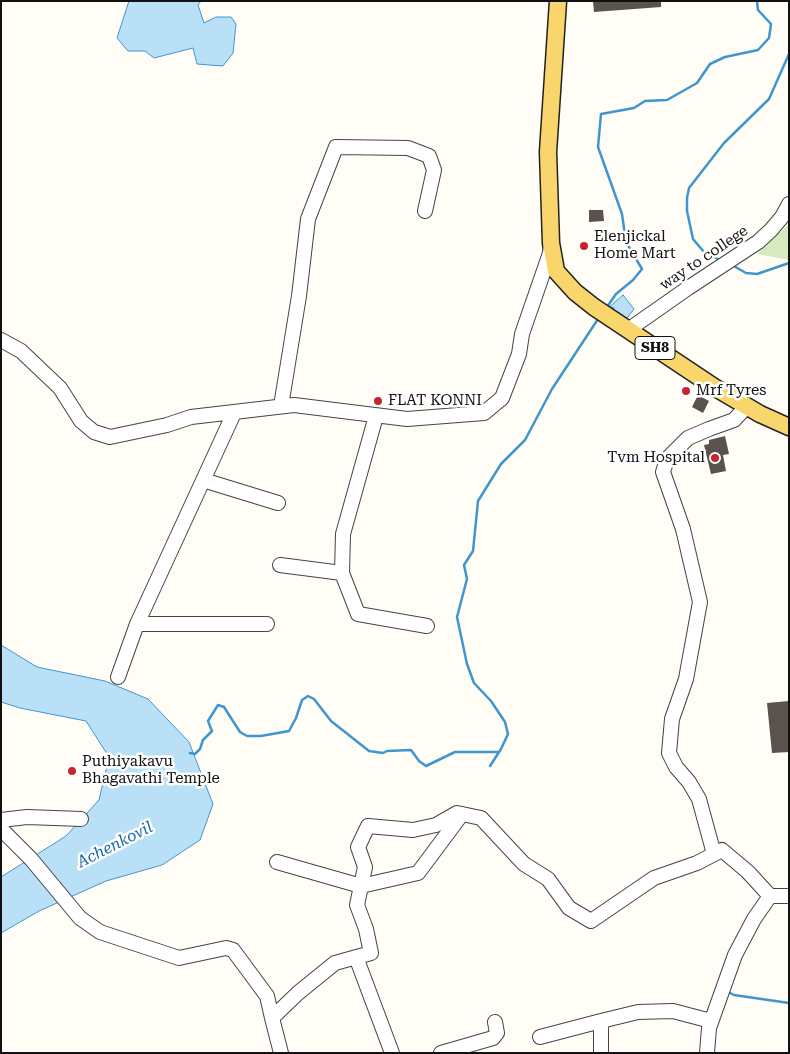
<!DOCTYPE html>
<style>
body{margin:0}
#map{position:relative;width:790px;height:1054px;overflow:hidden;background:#fffdf5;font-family:"Roboto Serif",serif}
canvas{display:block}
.frame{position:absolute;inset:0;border:2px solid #111;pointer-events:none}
</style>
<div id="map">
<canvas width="790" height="1054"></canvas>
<div class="frame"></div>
</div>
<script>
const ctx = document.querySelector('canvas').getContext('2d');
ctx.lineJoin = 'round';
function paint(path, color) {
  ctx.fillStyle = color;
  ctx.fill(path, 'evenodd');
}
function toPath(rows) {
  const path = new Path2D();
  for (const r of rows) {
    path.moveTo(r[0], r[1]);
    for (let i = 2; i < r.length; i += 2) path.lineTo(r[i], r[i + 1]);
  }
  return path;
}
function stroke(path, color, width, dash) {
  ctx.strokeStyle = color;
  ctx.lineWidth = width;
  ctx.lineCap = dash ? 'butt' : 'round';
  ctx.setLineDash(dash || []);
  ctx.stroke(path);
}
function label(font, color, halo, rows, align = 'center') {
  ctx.font = font + ' "Roboto Serif",serif';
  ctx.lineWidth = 5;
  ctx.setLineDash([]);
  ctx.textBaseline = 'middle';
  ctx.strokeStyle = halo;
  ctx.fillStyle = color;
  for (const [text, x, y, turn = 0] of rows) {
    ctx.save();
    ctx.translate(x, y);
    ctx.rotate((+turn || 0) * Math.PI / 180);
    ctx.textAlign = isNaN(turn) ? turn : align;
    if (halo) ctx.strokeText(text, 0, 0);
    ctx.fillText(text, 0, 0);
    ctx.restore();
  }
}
const green = toPath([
 [789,224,789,260,757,254]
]);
const water = toPath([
 [129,1,201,1,198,5,204,23,216,17,231,17,236,24,233,53,223,66,197,64,193,48,154,58,145,51,128,51,117,38,129,1],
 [623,295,634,309,627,318,617,316,613,307,608,312,607,309,623,295],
 [1,645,37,667,105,681,148,699,189,742,213,804,200,840,162,865,106,881,39,911,1,933,1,877,66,836,99,800,109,757,86,721,20,708,1,702,1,645]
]);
const stream = toPath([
 [720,260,704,252,693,239,687,211,687,198,689,188,724,143,769,99,789,54],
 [732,265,746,273,757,274,789,263],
 [607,307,616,294,633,280,642,269,626,242,622,214,598,147,601,114,634,108,645,101,667,100,697,83,710,64,725,57,758,50,769,38,771,24,758,10,757,1],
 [190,753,195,754,200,749,203,740,212,731,208,721,218,705,224,707,240,732,247,736,261,736,289,731,296,718,302,700,308,696,314,699,331,721,369,751,383,753,387,751,411,750,419,761,426,766,455,752,499,752],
 [490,766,501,749,508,734,505,722,491,701,474,683,467,664,457,617,467,579,464,565,473,551,478,501,501,464,525,440,552,389,598,319],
 [726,991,734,995,789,1003]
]);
const building = toPath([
 [593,1,661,1,661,7,594,12],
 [589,210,603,210,604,221,589,222],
 [698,395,709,401,703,413,692,407],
 [725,436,729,454,723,455,726,471,711,474,704,445,709,444,709,440],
 [789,701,789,752,772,753,767,703]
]);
const minor = toPath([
 [628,330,688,288,758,242,771,230,782,217,789,204],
 [1,340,21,351,60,388,81,421,94,432,110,437,167,425,191,417,294,405,407,419,484,413,502,398,519,354,522,334,550,253,551,244],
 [281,406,299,296,308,219,336,147,408,148,429,156,434,170,425,211],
 [234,413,137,624,267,624],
 [376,416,343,534,342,573,358,614,427,626],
 [203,480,278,503],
 [280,565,342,573],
 [118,677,137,624],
 [1,820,27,817,81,819],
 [1,829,31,859,80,918,100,932,179,958,226,948,233,950,267,996,272,1018,298,993,335,963,371,953,366,929,357,905,365,867,358,847,368,826,413,830,436,825,457,813,481,818,524,864,548,879,569,908,591,921,654,878,697,863,722,850,748,872,770,896,789,896],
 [714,854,699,799,689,782,676,767,669,753,672,719,686,679,700,602,683,529,663,472,667,459,688,438,709,429,734,420,747,406],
 [277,862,361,886,418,873,462,814],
 [356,957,392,1053],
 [272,1018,281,1053],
 [540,1037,601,1021],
 [441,1053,493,1038,497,1033,495,1022],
 [601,1053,601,1021,638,1012,673,1011,711,1021],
 [707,1053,709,1028,735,955,754,919,770,896]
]);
const major = toPath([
 [558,1,548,152,551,243,556,271,575,292,594,307,714,387,760,414,789,427]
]);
const markers = [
 [584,246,5,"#c4262e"],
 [686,391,5,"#c4262e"],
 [378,401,5,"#c4262e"],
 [715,458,5,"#c4262e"],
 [72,771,5,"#c4262e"]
];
const shields = [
 [655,348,40]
];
const shieldNames = [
 ["SH8",655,348]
];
const poiNames = [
 ["Elenjickal",594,237],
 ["Home Mart",594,254],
 ["Mrf Tyres",696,391],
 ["FLAT KONNI",388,401],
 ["Tvm Hospital",705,458,"right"],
 ["Puthiyakavu",82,762],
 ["Bhagavathi Temple",82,779]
];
const streetNames = [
 ["way to college",704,258,-34]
];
const waterNames = [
 ["Achenkovil",115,845,-27]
];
paint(green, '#d5ebbd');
paint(water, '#b9e0f7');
stroke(water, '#3f96cf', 1);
stroke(stream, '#3f96cf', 2.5);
paint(building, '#5a524d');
stroke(minor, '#444', 16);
stroke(major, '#222', 19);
stroke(minor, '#fff', 14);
stroke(major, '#f9d66b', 16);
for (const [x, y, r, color] of markers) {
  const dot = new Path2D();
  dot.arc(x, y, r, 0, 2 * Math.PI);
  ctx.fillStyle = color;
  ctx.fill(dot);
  stroke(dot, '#fff', 2);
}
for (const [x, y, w] of shields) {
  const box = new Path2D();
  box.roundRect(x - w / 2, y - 11.5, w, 23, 4);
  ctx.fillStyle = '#fff';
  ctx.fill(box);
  stroke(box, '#111', 1);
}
label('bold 14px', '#111', null, shieldNames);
label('15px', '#111', '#fff', poiNames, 'left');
label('15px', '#111', '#fff', streetNames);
label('italic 16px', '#1768a6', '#fff', waterNames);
</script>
